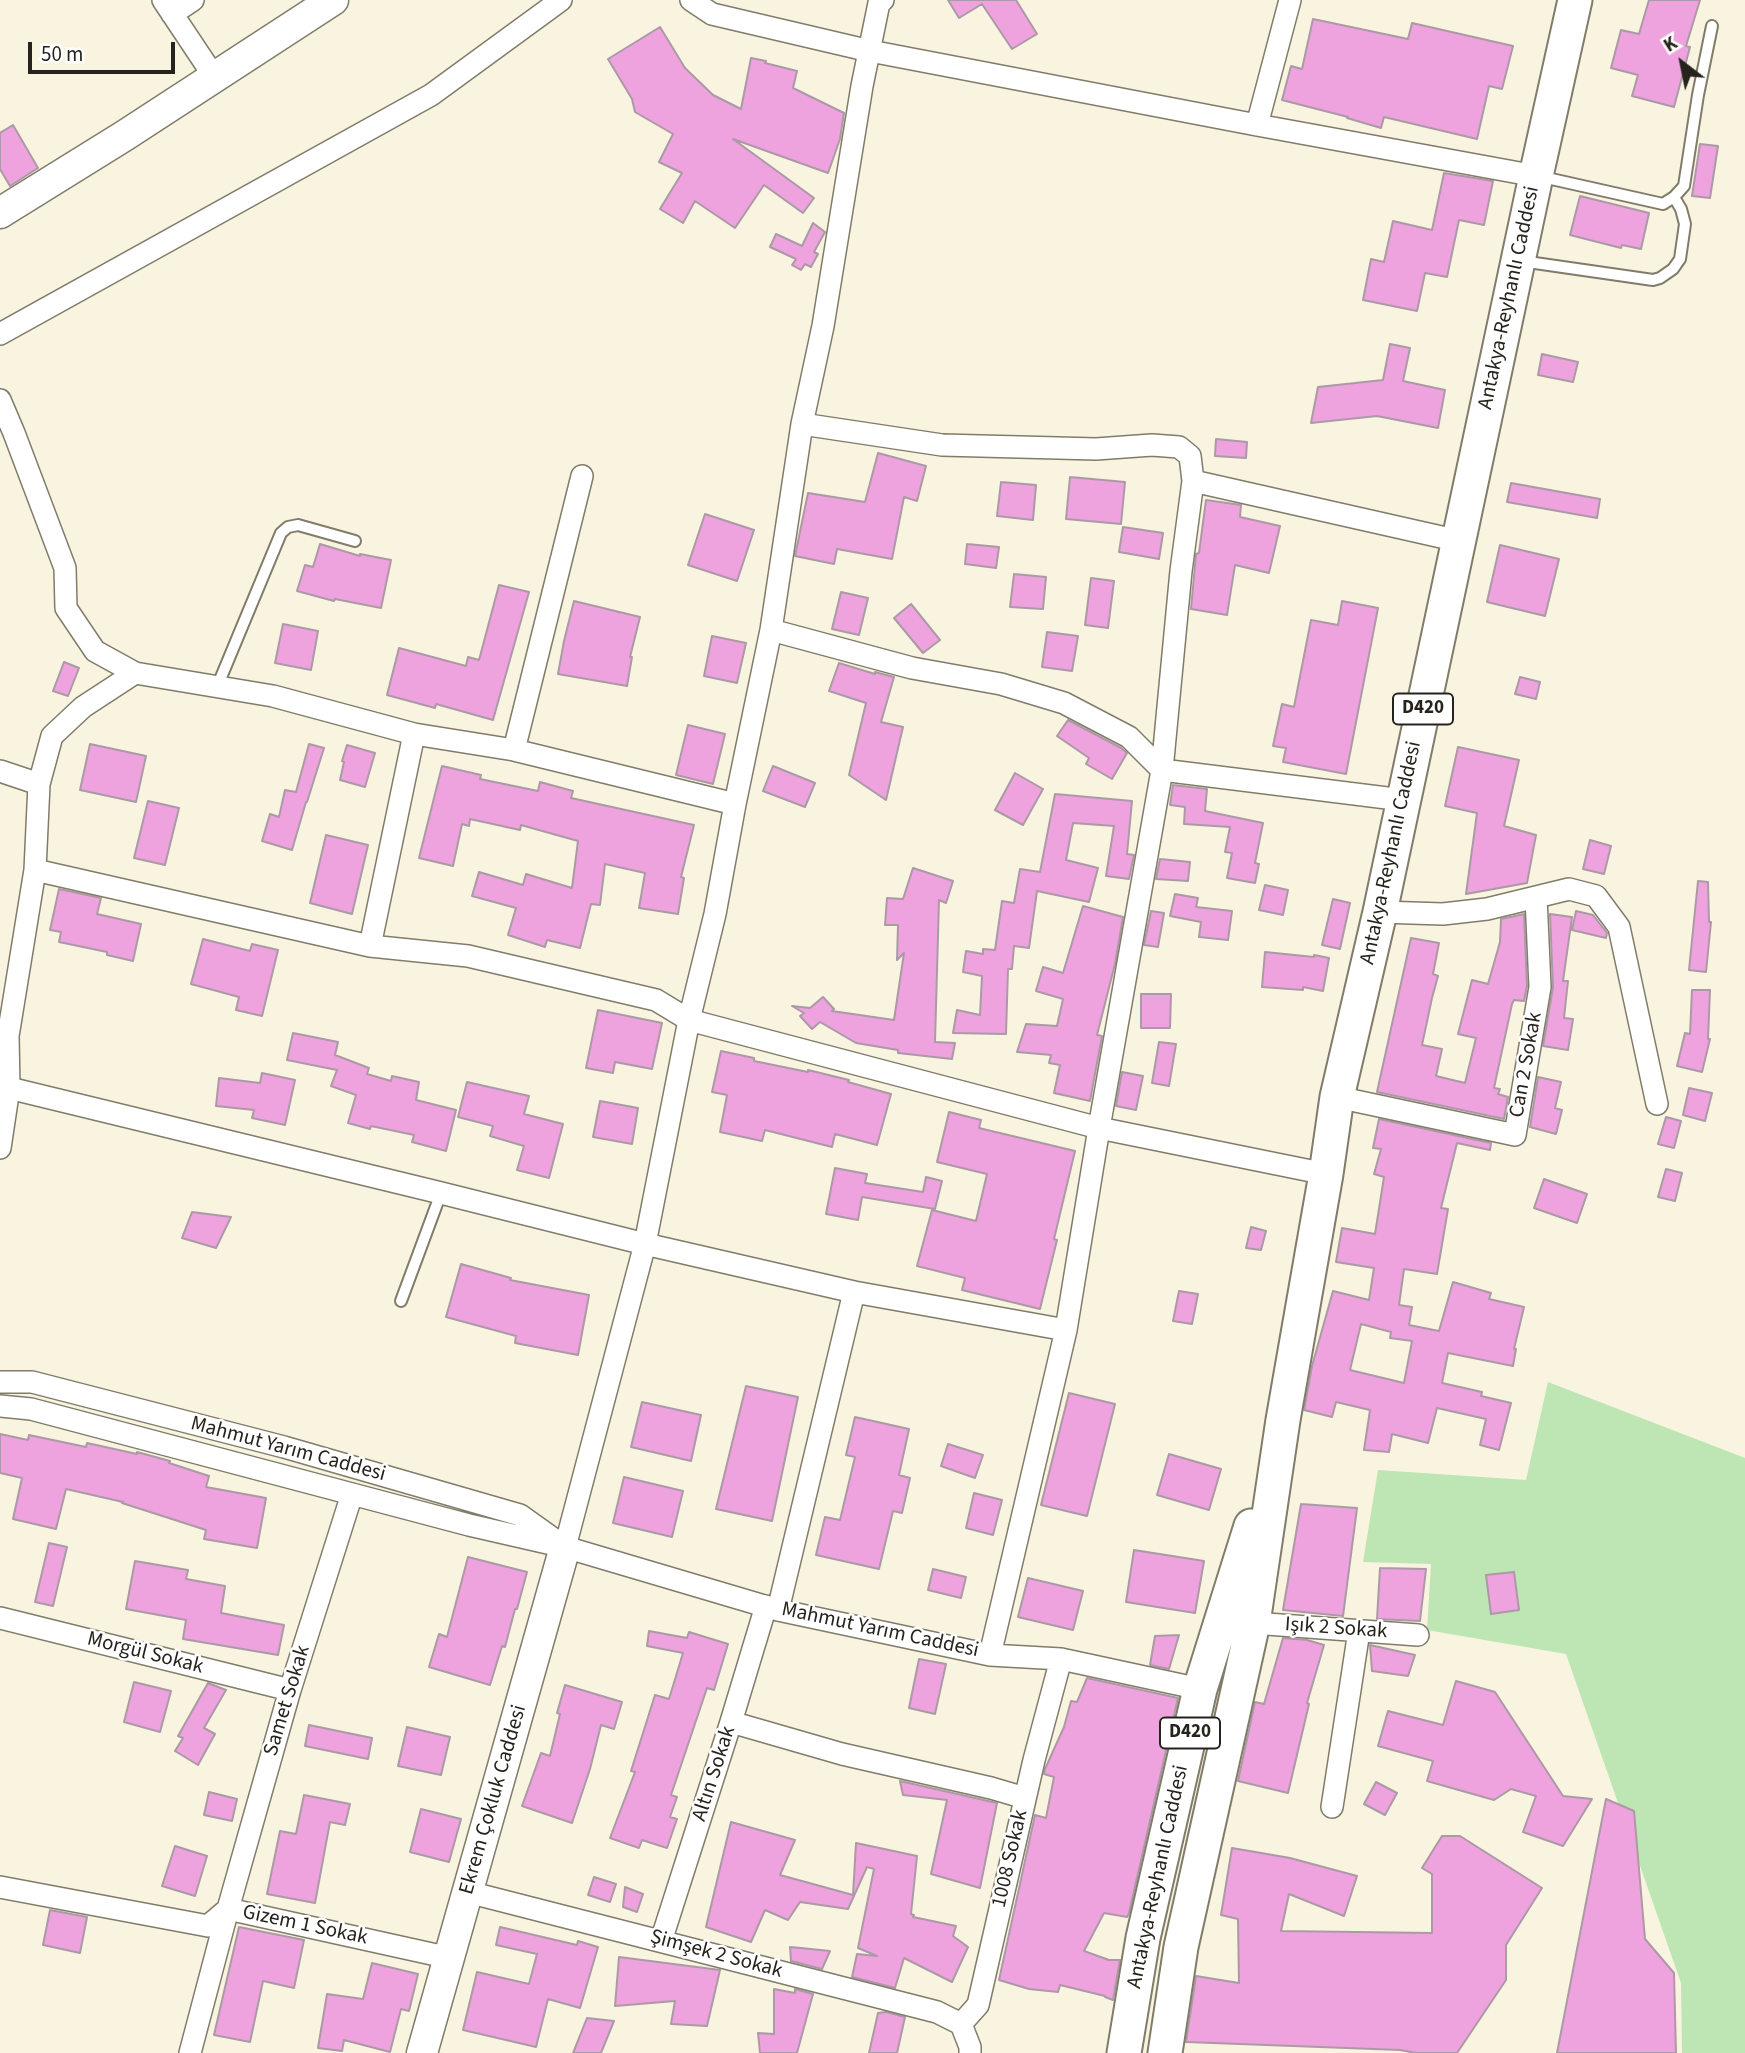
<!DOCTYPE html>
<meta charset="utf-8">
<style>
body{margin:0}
#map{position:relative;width:1745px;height:2053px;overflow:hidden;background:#f8f4df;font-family:"Source Sans 3",sans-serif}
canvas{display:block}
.north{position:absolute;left:1647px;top:28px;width:70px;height:70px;-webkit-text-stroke:5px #fff;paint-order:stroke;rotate:328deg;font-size:19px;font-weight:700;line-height:28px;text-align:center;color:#25231c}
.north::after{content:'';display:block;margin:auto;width:24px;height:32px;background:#25231c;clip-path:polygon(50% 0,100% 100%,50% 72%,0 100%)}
.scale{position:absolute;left:28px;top:42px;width:147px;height:32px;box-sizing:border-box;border:4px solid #25231c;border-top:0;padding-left:9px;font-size:21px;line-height:24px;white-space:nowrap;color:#25231c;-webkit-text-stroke:5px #fff;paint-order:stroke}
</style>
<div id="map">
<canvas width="1745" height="2053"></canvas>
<div class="north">K</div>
<div class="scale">50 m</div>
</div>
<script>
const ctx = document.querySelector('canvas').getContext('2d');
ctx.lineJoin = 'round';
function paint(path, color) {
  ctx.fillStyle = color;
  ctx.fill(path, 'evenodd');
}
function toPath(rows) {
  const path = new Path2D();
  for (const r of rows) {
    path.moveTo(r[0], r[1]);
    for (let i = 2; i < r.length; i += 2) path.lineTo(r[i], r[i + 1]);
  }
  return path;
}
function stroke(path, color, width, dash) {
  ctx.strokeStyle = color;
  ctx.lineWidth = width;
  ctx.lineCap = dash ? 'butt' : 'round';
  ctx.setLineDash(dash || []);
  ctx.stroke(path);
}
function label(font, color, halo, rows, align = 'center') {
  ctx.font = font + ' "Source Sans 3",sans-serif';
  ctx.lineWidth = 5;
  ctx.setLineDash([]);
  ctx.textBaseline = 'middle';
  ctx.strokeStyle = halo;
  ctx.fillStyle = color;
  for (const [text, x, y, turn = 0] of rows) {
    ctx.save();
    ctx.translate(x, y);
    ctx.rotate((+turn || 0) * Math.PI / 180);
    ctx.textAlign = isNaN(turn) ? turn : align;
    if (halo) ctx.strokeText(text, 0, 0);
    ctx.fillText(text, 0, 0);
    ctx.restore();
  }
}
const green = toPath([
 [1548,1382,1745,1458,1745,2053,1682,2053,1681,1983,1566,1654,1427,1630,1431,1564,1363,1562,1378,1470,1526,1480]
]);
const building = toPath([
 [948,0,1016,0,1037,34,1012,49,982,4,959,18,948,0],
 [1649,0,1700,0,1686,46,1690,47,1674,107,1632,96,1638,75,1611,68,1621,30,1639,34,1649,0],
 [1313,19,1408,39,1412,23,1513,46,1502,89,1489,86,1477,139,1384,117,1381,128,1347,118,1348,117,1282,100,1291,66,1302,69,1313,19],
 [660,27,685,68,713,95,741,109,751,58,766,61,765,63,797,71,793,88,844,113,840,139,828,173,733,139,814,198,803,213,764,185,735,228,695,201,683,223,660,209,682,173,659,162,673,134,635,112,632,99,608,59,660,27],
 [13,125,38,168,10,186,0,169,0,133,13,125],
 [1700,144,1718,146,1710,198,1692,196,1700,144],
 [1444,173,1493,181,1484,225,1459,220,1447,277,1425,273,1417,311,1363,300,1371,259,1384,262,1393,221,1432,230,1444,173],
 [1580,196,1649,213,1641,249,1622,245,1621,248,1570,235,1580,196],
 [813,223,825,232,814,252,818,254,811,267,805,264,801,270,792,265,796,259,770,247,776,234,802,246,813,223],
 [1390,344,1410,348,1403,381,1445,390,1438,428,1377,416,1311,423,1318,387,1383,380,1390,344],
 [1542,354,1578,362,1573,382,1538,375,1542,354],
 [1216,439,1247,442,1246,458,1215,456,1216,439],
 [878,453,926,466,917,501,904,497,892,559,837,549,834,564,795,556,808,493,865,502,878,453],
 [1070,477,1125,482,1121,524,1066,519,1070,477],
 [1001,482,1036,485,1033,520,997,516,1001,482],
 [1511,483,1600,499,1597,518,1507,502,1511,483],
 [1206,500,1241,505,1240,517,1280,526,1269,573,1235,565,1227,615,1191,609,1196,554,1199,553,1206,500],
 [705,514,754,530,737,581,688,565,705,514],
 [1123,527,1163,533,1159,559,1119,552,1123,527],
 [320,544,360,556,360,554,391,560,381,608,335,599,334,601,297,591,305,565,313,567,320,544],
 [967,544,999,547,996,568,965,564,967,544],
 [1500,545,1559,559,1545,616,1487,602,1500,545],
 [1014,574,1046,577,1043,609,1010,607,1014,574],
 [1091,578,1114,581,1108,628,1085,625,1091,578],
 [499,585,529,592,493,720,436,704,435,708,387,695,399,648,466,666,468,657,479,660,499,585],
 [841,592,868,598,859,635,832,629,841,592],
 [574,601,640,617,630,657,632,657,627,686,558,674,564,641,574,601],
 [1342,601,1378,608,1346,774,1283,762,1286,748,1273,746,1282,704,1294,707,1311,620,1338,625,1342,601],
 [911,604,940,640,923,653,894,618,911,604],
 [283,624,318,631,311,670,275,663,283,624],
 [1047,632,1078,636,1072,671,1042,667,1047,632],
 [712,636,746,643,737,683,704,676,712,636],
 [64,662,79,668,68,696,53,691,64,662],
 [839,663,875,674,875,672,894,677,881,722,903,727,886,800,849,775,866,703,829,691,839,663],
 [1520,677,1540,682,1536,699,1515,694,1520,677],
 [1068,720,1121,748,1127,753,1112,779,1086,764,1089,758,1057,736,1068,720],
 [688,725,725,734,713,784,676,775,688,725],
 [90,744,146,756,136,802,80,790,90,744],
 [309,744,324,748,307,802,306,802,292,850,262,841,270,814,279,817,285,790,296,792,309,744],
 [347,745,375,753,365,787,340,780,344,762,342,761,347,745],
 [1458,747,1519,760,1504,826,1536,835,1527,883,1466,894,1477,813,1445,806,1458,747],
 [442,766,481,775,480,779,538,791,540,782,573,791,571,798,694,825,681,877,684,878,678,914,639,908,645,873,605,864,600,905,591,904,580,948,547,940,545,947,508,935,516,908,472,896,479,872,523,885,526,874,572,888,578,841,521,825,520,830,470,819,469,826,462,824,453,866,419,858,442,766],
 [773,766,815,783,805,807,763,791,773,766],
 [1015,773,1043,789,1023,825,995,810,1015,773],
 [1173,785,1207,789,1205,811,1263,823,1255,863,1259,864,1255,883,1227,878,1232,853,1225,852,1230,827,1184,824,1185,807,1170,805,1173,785],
 [1055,794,1132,801,1127,854,1134,855,1129,879,1106,876,1114,826,1073,823,1066,860,1098,868,1089,902,1037,891,1029,948,1014,946,1012,969,1008,969,1006,1034,953,1033,957,1010,980,1015,982,976,963,972,966,951,983,954,983,949,995,950,1002,901,1014,903,1020,869,1040,872,1055,794],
 [148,801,179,808,165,865,134,858,148,801],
 [326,835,368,845,352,914,310,903,326,835],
 [1590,840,1611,846,1604,874,1583,869,1590,840],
 [1160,859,1190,862,1188,881,1156,879,1160,859],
 [913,868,953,881,946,903,939,900,935,1042,955,1043,952,1059,898,1053,898,1050,856,1043,820,1022,812,1029,800,1016,804,1013,792,1006,810,1008,823,997,834,1009,832,1011,894,1020,904,953,897,960,898,925,885,925,887,898,903,899,913,868],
 [1698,881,1708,882,1709,922,1711,922,1706,972,1689,970,1698,881],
 [1265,885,1288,890,1283,915,1259,910,1265,885],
 [59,889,101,898,97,914,141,924,133,961,107,955,107,952,59,942,61,932,50,930,59,889],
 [1175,894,1198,898,1196,907,1232,911,1228,940,1199,937,1201,922,1170,916,1175,894],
 [1333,899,1350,903,1340,949,1322,945,1333,899],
 [1083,906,1123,917,1115,964,1097,1035,1102,1036,1090,1101,1054,1093,1060,1065,1049,1063,1051,1055,1017,1052,1026,1024,1057,1026,1063,999,1036,991,1043,967,1063,973,1083,906],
 [1151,911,1164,913,1158,947,1144,945,1151,911],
 [1576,911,1593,915,1607,933,1606,938,1572,930,1576,911],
 [1524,914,1527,986,1524,1001,1514,1000,1512,1004,1494,1088,1500,1089,1498,1094,1508,1097,1504,1119,1377,1092,1411,938,1439,943,1433,974,1438,976,1432,998,1422,1045,1442,1049,1436,1076,1465,1083,1476,1038,1458,1034,1472,980,1488,984,1500,942,1501,919,1524,914],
 [1550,914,1572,917,1563,981,1568,981,1564,1018,1573,1019,1568,1050,1543,1046,1553,987,1550,914],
 [203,939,250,951,252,944,278,950,262,1016,236,1010,239,997,191,984,203,939],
 [1265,952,1314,957,1314,955,1329,958,1323,991,1303,987,1303,990,1262,987,1265,952],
 [1692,990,1710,990,1708,1039,1710,1039,1702,1072,1677,1066,1685,1033,1690,1034,1692,990],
 [1141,994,1171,994,1170,1028,1141,1028,1141,994],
 [598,1010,662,1023,652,1069,615,1062,613,1073,586,1068,598,1010],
 [293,1033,338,1042,335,1055,369,1068,367,1074,391,1081,392,1076,419,1082,416,1100,456,1110,446,1151,412,1142,414,1135,371,1126,370,1129,348,1123,356,1095,331,1086,337,1070,287,1060,293,1033],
 [1159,1042,1176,1044,1169,1086,1152,1083,1159,1042],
 [721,1051,754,1058,754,1061,808,1072,808,1070,849,1080,848,1082,891,1094,877,1145,835,1134,832,1147,765,1130,762,1141,720,1132,727,1095,712,1092,721,1051],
 [1122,1072,1143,1076,1136,1110,1116,1106,1122,1072],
 [262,1073,295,1080,285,1125,252,1118,254,1110,216,1106,219,1078,260,1083,262,1073],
 [1538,1077,1561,1082,1555,1108,1562,1110,1556,1134,1530,1127,1538,1077],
 [467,1082,529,1096,524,1114,563,1124,549,1178,517,1170,524,1146,490,1136,493,1126,458,1117,467,1082],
 [1689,1088,1712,1093,1705,1121,1683,1115,1689,1088],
 [600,1101,638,1108,632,1144,593,1137,600,1101],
 [949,1112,981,1120,979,1128,1075,1151,1054,1239,1057,1240,1040,1309,962,1290,965,1278,917,1266,932,1210,976,1221,987,1174,937,1162,949,1112],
 [1666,1117,1681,1121,1674,1148,1658,1144,1666,1117],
 [1379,1119,1491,1143,1490,1150,1457,1143,1441,1208,1448,1209,1437,1274,1404,1269,1399,1305,1412,1307,1409,1325,1439,1331,1453,1282,1491,1293,1489,1299,1524,1307,1514,1349,1516,1349,1513,1366,1448,1353,1442,1383,1482,1392,1481,1396,1511,1403,1499,1450,1480,1445,1486,1419,1437,1408,1428,1443,1392,1434,1389,1452,1364,1450,1370,1410,1336,1402,1332,1417,1304,1410,1312,1366,1333,1291,1369,1300,1374,1268,1336,1262,1342,1228,1375,1234,1384,1177,1374,1174,1381,1149,1373,1148,1379,1119],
 [1361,1324,1391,1332,1390,1338,1412,1341,1404,1383,1350,1370,1361,1324],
 [835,1168,867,1174,865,1183,923,1192,926,1177,942,1181,935,1209,862,1197,858,1220,826,1214,835,1168],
 [1666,1169,1682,1173,1675,1201,1658,1197,1666,1169],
 [1544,1179,1587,1194,1577,1223,1534,1208,1544,1179],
 [192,1212,231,1217,216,1248,182,1238,192,1212],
 [1251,1227,1266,1231,1261,1250,1246,1248,1251,1227],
 [461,1264,511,1278,510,1280,589,1295,578,1355,515,1343,516,1336,446,1317,461,1264],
 [1179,1291,1198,1294,1192,1324,1173,1321,1179,1291],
 [746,1386,798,1397,772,1521,716,1509,746,1386],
 [1069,1393,1115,1404,1087,1516,1041,1505,1069,1393],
 [642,1402,701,1415,691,1461,631,1447,642,1402],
 [855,1417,909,1429,899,1475,910,1478,902,1513,893,1511,879,1569,816,1555,825,1517,840,1520,855,1457,846,1455,855,1417],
 [0,1434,28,1440,29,1435,86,1447,87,1443,137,1454,137,1452,170,1461,169,1463,209,1476,206,1487,266,1498,257,1548,204,1539,206,1530,122,1503,123,1502,66,1489,56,1529,13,1519,22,1478,0,1473,0,1434],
 [948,1444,983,1455,975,1478,941,1466,948,1444],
 [1169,1454,1221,1469,1209,1510,1157,1495,1169,1454],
 [624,1477,683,1491,672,1537,613,1523,624,1477],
 [974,1493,1002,1500,993,1535,966,1528,974,1493],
 [1301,1504,1357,1508,1343,1616,1283,1610,1301,1504],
 [49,1543,67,1547,53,1606,35,1602,49,1543],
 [1134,1550,1204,1561,1195,1613,1126,1602,1134,1550],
 [468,1557,527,1572,517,1609,515,1609,505,1647,502,1646,490,1685,429,1667,439,1634,447,1637,468,1557],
 [135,1561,188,1570,186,1579,225,1586,221,1613,284,1625,278,1655,183,1639,186,1620,126,1609,135,1561],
 [1380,1568,1426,1569,1420,1621,1377,1619,1380,1568],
 [933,1569,966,1577,961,1598,928,1590,933,1569],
 [1514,1572,1519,1610,1491,1614,1486,1575,1514,1572],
 [1028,1578,1083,1591,1073,1630,1018,1617,1028,1578],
 [649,1631,687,1638,689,1632,728,1644,714,1690,707,1688,671,1795,677,1797,670,1817,677,1819,667,1848,642,1840,639,1848,610,1838,635,1772,631,1771,655,1695,669,1699,683,1653,647,1646,649,1631],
 [1179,1635,1169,1669,1150,1665,1155,1636,1179,1635],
 [1283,1638,1307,1640,1324,1645,1307,1703,1309,1704,1288,1793,1238,1781,1255,1702,1264,1704,1283,1638],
 [1370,1645,1415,1655,1408,1676,1372,1671,1370,1645],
 [919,1659,946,1664,935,1714,909,1708,919,1659],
 [1087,1678,1178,1698,1129,1913,1127,1917,1104,1913,1084,1951,1109,1960,1120,1960,1113,2000,1105,1997,1105,1996,1060,1985,1058,1992,1029,1989,999,1980,1035,1815,1046,1818,1054,1777,1044,1774,1045,1769,1064,1727,1071,1701,1077,1702,1087,1678],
 [1456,1681,1495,1692,1563,1796,1592,1799,1563,1846,1523,1832,1536,1796,1511,1789,1494,1800,1427,1781,1433,1761,1378,1746,1388,1711,1443,1725,1456,1681],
 [134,1682,171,1691,160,1732,124,1722,134,1682],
 [208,1683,226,1690,204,1728,215,1734,198,1765,175,1751,183,1738,178,1736,208,1683],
 [565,1685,622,1702,614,1729,601,1725,590,1769,572,1823,522,1806,541,1753,550,1756,560,1714,557,1713,565,1685],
 [309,1725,372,1738,368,1759,305,1746,309,1725],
 [407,1727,450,1737,441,1775,398,1766,407,1727],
 [900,1781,997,1803,980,1888,931,1874,947,1800,903,1795,900,1781],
 [1376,1782,1397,1793,1385,1815,1364,1804,1376,1782],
 [209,1792,237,1799,232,1821,204,1815,209,1792],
 [304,1795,350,1804,345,1825,330,1822,315,1903,267,1894,280,1831,296,1834,304,1795],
 [1606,1799,1634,1811,1645,1939,1674,1973,1676,2053,1557,2053,1606,1799],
 [421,1809,461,1819,449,1862,410,1852,421,1809],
 [731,1822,795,1840,780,1875,853,1895,856,1843,917,1856,911,1914,914,1915,913,1917,956,1926,953,1936,968,1947,952,1982,904,1958,895,1988,852,1977,857,1954,877,1956,858,1948,874,1869,867,1867,848,1909,800,1902,788,1920,765,1910,751,1942,706,1927,731,1822],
 [1442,1836,1460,1836,1542,1888,1506,1945,1506,1980,1457,2053,1416,2053,1400,2050,1186,2042,1196,1976,1239,1983,1238,1919,1221,1915,1232,1848,1290,1858,1357,1876,1344,1916,1289,1894,1281,1931,1432,1933,1432,1874,1422,1868,1442,1836],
 [175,1846,207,1856,195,1896,162,1886,175,1846],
 [594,1877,616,1884,610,1902,588,1895,594,1877],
 [625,1887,643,1894,637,1912,623,1907,625,1887],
 [50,1910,87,1917,80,1953,43,1945,50,1910],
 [239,1927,304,1940,294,1988,263,1981,250,2042,214,2035,239,1927],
 [500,1927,577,1945,578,1941,598,1947,580,2008,548,1999,536,2047,463,2030,477,1972,529,1984,537,1954,496,1945,500,1927],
 [790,1947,801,1948,830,1951,822,1969,791,1961,790,1947],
 [619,1957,720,1970,707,2026,671,2024,675,2001,615,2006,619,1957],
 [372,1963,418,1974,409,2011,401,2009,390,2052,344,2040,342,2051,318,2048,327,1994,363,1999,372,1963],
 [774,1989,795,1993,795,1989,813,1994,797,2053,760,2053,758,2033,774,2034,774,1989],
 [886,2012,905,2017,897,2053,869,2053,878,2013,886,2012],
 [587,2018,614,2021,601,2053,573,2053,587,2018]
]);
const lane = toPath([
 [1538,176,1663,204,1674,197,1684,186,1698,95,1712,26],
 [1521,261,1653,280,1660,278,1673,269,1680,259,1685,224,1681,209,1674,197],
 [217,687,281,533,288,527,298,525,355,541],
 [401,1301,441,1193]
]);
const street = toPath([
 [163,0,215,78],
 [691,0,712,14,870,51,1257,125,1536,176],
 [172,14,193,0],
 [1257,125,1290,0],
 [0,334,431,95,561,0],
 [0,400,14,433,65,568,66,608,95,651,135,673],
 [802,424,942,445,1096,449,1152,445,1179,447,1190,456,1193,481,1181,571,1162,770,1099,1128,1066,1330,990,1655],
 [1193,481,1459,541],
 [771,630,912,668,1001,684,1064,703,1129,737,1162,770,1403,800],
 [514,750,582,476],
 [0,771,39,784],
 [35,870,370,946,468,956,656,1000,689,1020,1099,1128,1326,1174],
 [1380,912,1443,914,1487,909,1569,889,1596,896,1619,927,1657,1104],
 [370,946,414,734],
 [9,1088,441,1193,645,1244,854,1292,778,1610],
 [1337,1097,1515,1135,1540,987,1536,897],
 [0,1148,9,1088,8,1036,35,870,39,784,52,736,83,707,135,673,273,696,414,734,514,750,735,804],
 [854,1292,1066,1330],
 [0,1382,32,1382,284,1447,520,1515,555,1540],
 [0,1406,31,1409,469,1525,565,1547,778,1610,990,1655,1061,1659,1200,1689],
 [565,1547,645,1244,689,1020,715,914,735,804,771,630,802,424,823,326,862,86,879,3,883,0],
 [0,1618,290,1690],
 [1253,1623,1418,1635],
 [731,1722,842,1754,991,1788,1025,1798],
 [1332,1807,1359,1631],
 [0,1887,208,1926,228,1909],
 [468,1892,937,2012,961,2024],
 [228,1909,450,1958],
 [661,1941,731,1722,766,1606],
 [190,2053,228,1909,290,1690,352,1494],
 [970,2053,970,2047,961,2024,978,2005,1034,1760,1061,1659]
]);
const secondary = toPath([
 [0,213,124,136,333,0],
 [422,2053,565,1547]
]);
const primary = toPath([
 [1124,2053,1143,1938,1200,1689,1251,1526],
 [1165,2053,1181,1947,1253,1623,1283,1420,1326,1174,1337,1097,1380,912,1536,176,1575,0]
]);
const shields = [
 [1423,709,60],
 [1190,1733,60]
];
const shieldNames = [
 ["D420",1423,709],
 ["D420",1190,1733]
];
const streetNames = [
 ["Antakya-Reyhanlı Caddesi",1510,298,-78],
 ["Antakya-Reyhanlı Caddesi",1392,853,-78],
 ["Can 2 Sokak",1527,1065,-80],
 ["Mahmut Yarım Caddesi",288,1450,15],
 ["Işık 2 Sokak",1336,1629,4],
 ["Mahmut Yarım Caddesi",880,1631,12],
 ["Morgül Sokak",145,1654,14],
 ["Samet Sokak",288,1701,-73],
 ["Altın Sokak",715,1774,-72],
 ["Ekrem Çokluk Caddesi",494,1800,-74],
 ["1008 Sokak",1011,1859,-77],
 ["Antakya-Reyhanlı Caddesi",1159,1877,-78],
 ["Gizem 1 Sokak",305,1926,12],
 ["Şimşek 2 Sokak",716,1955,15]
];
paint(green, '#bde6b4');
paint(building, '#efa3de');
stroke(building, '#ab99a6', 2);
stroke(lane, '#817c6a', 14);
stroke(street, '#817c6a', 24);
stroke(secondary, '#817c6a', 33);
stroke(primary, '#817c6a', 37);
stroke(lane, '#fff', 10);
stroke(street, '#fff', 21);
stroke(secondary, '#fff', 30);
stroke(primary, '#fff', 33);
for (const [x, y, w] of shields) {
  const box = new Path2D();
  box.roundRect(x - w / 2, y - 15.5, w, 31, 5);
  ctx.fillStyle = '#fff';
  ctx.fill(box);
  stroke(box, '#25231c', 2);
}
label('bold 19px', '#25231c', null, shieldNames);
label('21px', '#25231c', '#fff', streetNames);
</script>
